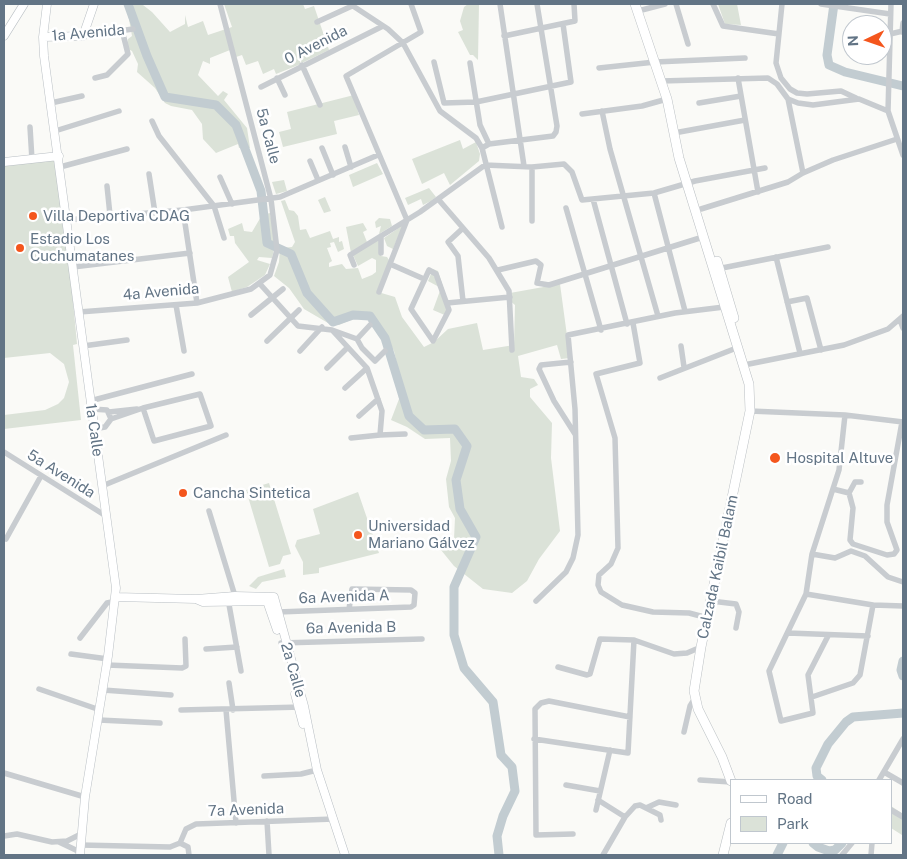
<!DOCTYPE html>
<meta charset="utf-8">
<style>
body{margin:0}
#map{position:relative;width:907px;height:859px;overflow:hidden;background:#fafaf7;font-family:"Public Sans",sans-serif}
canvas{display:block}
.frame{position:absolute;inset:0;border:5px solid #627485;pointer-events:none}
.legend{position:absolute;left:730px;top:779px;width:162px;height:65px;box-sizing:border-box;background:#fff;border:1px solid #c0c7ce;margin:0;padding:6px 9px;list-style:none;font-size:15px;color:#627485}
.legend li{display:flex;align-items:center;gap:10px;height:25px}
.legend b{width:25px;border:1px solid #c0c7ce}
.north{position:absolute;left:842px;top:15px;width:50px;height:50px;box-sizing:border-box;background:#fff;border:1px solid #c0c7ce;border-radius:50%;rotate:267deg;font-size:14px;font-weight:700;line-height:20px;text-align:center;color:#627485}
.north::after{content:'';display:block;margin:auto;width:18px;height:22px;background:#f4561d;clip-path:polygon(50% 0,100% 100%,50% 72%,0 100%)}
</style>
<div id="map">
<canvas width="907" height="859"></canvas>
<div class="frame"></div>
<ul class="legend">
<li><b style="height:6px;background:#fff"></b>Road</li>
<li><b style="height:14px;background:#dbe2d8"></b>Park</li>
</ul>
<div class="north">N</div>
</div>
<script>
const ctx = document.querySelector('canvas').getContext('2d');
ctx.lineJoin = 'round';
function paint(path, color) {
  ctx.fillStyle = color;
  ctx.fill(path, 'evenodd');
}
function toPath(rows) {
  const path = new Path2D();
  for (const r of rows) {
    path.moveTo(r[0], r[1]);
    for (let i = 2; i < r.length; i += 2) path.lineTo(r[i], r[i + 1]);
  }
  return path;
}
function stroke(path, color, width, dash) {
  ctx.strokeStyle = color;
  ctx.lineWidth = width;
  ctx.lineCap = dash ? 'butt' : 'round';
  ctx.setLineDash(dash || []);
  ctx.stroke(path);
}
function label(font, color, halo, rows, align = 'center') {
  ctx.font = font + ' "Public Sans",sans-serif';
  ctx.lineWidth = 5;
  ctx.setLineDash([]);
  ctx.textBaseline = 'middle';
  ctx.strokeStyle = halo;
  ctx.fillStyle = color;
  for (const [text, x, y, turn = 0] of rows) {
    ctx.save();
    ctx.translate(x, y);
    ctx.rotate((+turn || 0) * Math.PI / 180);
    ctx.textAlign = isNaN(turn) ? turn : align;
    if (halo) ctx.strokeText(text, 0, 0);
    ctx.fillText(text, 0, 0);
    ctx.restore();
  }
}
const green = toPath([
 [134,4,143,5,152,12,170,32,185,24,185,15,188,27,203,21,208,35,232,27,224,4,303,4,305,9,314,6,329,50,302,63,296,52,301,64,276,74,274,69,263,74,258,61,246,65,242,55,233,58,230,50,210,58,210,64,203,61,198,75,218,96,223,91,228,94,224,100,247,128,250,148,239,148,238,144,216,153,203,139,202,124,192,110,171,106,165,103,155,88,137,72,138,64,132,51,126,48,128,39,132,36,128,14],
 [468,4,479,4,478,60,473,55,470,55,458,32,463,30,460,21,464,7],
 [718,4,737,4,741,25,725,24],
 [354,95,359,115,334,121,337,134,283,147,279,132,291,129,287,112],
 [460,140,463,149,476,142,480,154,479,161,450,185,444,173,422,184,412,159],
 [54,155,70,269,77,344,73,345,81,420,4,429,4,415,45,410,58,404,64,398,69,382,64,364,50,353,4,358,4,163],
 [377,163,383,174,353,187,349,175],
 [284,180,287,191,276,194,272,182],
 [429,188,436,197,431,201,423,205,421,199,408,205,405,198],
 [325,197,331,211,324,213,318,200],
 [285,200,289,210,294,211,298,216,300,230,306,229,310,238,330,231,333,239,339,237,339,242,342,241,344,249,338,252,334,242,330,243,331,247,327,248,332,261,329,263,329,267,342,264,346,269,358,268,362,279,372,275,376,272,376,260,372,258,358,266,353,255,380,239,381,256,387,257,389,260,378,292,395,297,402,317,424,347,434,342,448,329,477,323,483,350,514,345,515,305,509,300,510,293,560,284,570,358,561,359,557,345,518,356,521,377,534,379,538,385,530,389,530,397,552,423,551,458,560,531,539,559,527,581,512,593,483,589,454,566,441,550,454,539,455,518,449,507,446,479,451,461,450,438,425,439,407,427,391,420,399,399,397,381,388,349,368,317,358,317,339,325,328,323,304,309,289,288,274,276,279,262,280,248,292,247,295,242,281,201],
 [389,342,394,351,401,382,396,369],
 [270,213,275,240,274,250,272,258,259,257,257,260,270,264,265,275,247,287,232,292,228,277,249,262,235,243,234,236,230,236,228,229,242,223,244,231,252,232,262,215],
 [379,218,390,219,392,226,379,234,381,226,376,228,375,222],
 [363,223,367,230,363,232,367,242,351,253,346,227],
 [403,225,393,249,387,246,384,238],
 [433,269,438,271,450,308,447,316,433,310,441,288,428,281],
 [269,483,291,554,283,556,280,564,269,567,246,490],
 [358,492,379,553,319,568,319,573,303,575,303,562,295,546,297,540,320,534,313,509],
 [284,569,286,577,262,582,256,589,249,586,258,577],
 [891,806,903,814,902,835,891,828]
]);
const river = toPath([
 [128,4,147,56,165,97,216,105,236,125,261,191,267,243,291,254,307,293,333,322,353,315,370,316,385,338,409,416,424,430,455,429,467,446,456,480,460,509,476,537,454,587,454,635,464,668,493,702,501,755,512,767,515,791,503,816,497,836,499,855],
 [834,4,827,55,829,65,845,72,903,86],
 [903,661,901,670,903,676],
 [822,780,817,776,816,768,828,744,846,722,853,717,903,713],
 [813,843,818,847,829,851,835,850,842,843],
 [777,855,783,843]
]);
const street = toPath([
 [350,4,388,29,403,43,440,111,476,138,482,148,502,227],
 [500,4,524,166],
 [676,4,688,44],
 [713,4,723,26,779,34],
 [782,4,776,63,781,78,790,89,797,93,807,94,841,91,856,98],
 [821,4,890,14],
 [891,4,888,111,903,155],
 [638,11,665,4],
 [317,22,352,6],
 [902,32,903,23],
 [890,34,903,31],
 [83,36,133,29],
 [504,36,575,21,574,4],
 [434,62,444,103,476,102,571,82,563,24],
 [470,63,480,125,489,144],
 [302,65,320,105],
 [599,68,655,62,745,58],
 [95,78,107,75,128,54,122,30],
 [277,78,285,95],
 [738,78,758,192],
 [661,81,768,78,777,84,788,99,798,103,813,105,859,99,888,111],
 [261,87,383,26],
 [788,99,803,173],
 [51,103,82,96],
 [699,103,741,96],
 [602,111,610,149,658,316],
 [582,114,642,106,667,99],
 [152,121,159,136,214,206,224,238],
 [30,127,32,160],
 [55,131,119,111],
 [674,133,745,120],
 [345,147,351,167],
 [322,148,333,175],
 [482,148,489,144,553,136,556,132,557,126,537,4],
 [310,161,318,180],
 [60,167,127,149],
 [149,174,155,213],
 [220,177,232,204],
 [107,186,110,215],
 [654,193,685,311],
 [438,199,489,258,509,291,512,350],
 [593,199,627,324],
 [566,208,601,330],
 [701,209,788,182,803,173,833,160,897,139],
 [183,210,197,303],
 [67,220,183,210,280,197,378,155],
 [532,221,532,167],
 [462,229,448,242,458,256,463,301],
 [381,236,381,253],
 [776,257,800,353],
 [390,264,424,279],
 [354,265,350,255,420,212,485,165,532,167,564,164,572,172,582,200,654,193,695,181,765,168],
 [73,267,190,253],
 [717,269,828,247],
 [429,270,436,274,449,310,433,341,411,309,429,270],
 [498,270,536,261,541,265,537,283,549,285,703,237],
 [260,284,298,326,332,330,367,368,382,411,380,435,351,438],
 [379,292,407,220,346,76,421,32,411,4],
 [787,302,807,298,821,350],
 [447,303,510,297],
 [176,305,184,351],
 [79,312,197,303,251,289,270,275,277,250,271,199,220,4],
 [251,315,283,289],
 [900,320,903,328],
 [633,323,640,363,596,374,615,438,618,548,611,564,599,575,598,585,601,592,622,605,653,612,689,613,708,618],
 [332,330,357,339,362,348,375,361,385,351],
 [357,339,370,325],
 [267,341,299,310],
 [83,346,127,340],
 [681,346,684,367],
 [300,351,322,327],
 [571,362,541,365,539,369,554,401,575,434],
 [744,365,844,345,888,329,903,316],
 [327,368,347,348],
 [660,378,739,347],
 [345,388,367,368],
 [90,401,192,374],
 [92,409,107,410,111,419,105,427,94,429],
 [750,411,845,415,903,422],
 [109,412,137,409],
 [359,416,378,399],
 [111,419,143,408,200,394,211,426,154,441,143,408],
 [380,435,405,434],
 [4,452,106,516],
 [861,482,855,482,849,493,853,508,850,540,853,544,887,555,894,554,897,550,887,522,887,505,902,422],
 [102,486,226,435],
 [833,489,849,493],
 [209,511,235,596],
 [6,539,41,476],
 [812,554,835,558,851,551,865,556,888,577,903,582],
 [806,594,873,605,903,606],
 [228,599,241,671],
 [536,601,566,572,573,558,578,535,575,409,568,335,675,313,724,307],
 [711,601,736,604,739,612,736,628],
 [278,612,411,607,414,605,415,593,411,590,352,589,349,609],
 [788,633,868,636],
 [828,636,808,675,813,713,781,721,769,671,806,594,812,554,839,470,845,415],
 [80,638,107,603,116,601],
 [281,643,422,639],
 [206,649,237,647],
 [71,654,108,659],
 [107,665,182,668,186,666,185,639],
 [558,667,587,675,590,674,600,639,634,640,674,654,687,653,701,647],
 [229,683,233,710],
 [39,689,100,710],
 [103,690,171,695],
 [812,697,853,683,860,675,873,605],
 [181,710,302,707],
 [226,710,236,823],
 [99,720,160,723],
 [684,732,690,706,695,698],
 [534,739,628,753,634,640],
 [884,772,903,783],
 [4,773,85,797],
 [264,776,301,774,317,770],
 [700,780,731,782],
 [879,780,903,739],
 [566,785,600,791],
 [598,800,625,817],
 [646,808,659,802,676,805],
 [596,810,610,750],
 [891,810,903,817],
 [267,821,269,855],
 [573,834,536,835,535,709,541,703,549,701,630,717],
 [4,836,17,834,52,842,67,841,81,834],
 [59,842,80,852],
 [180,843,188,847,189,855],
 [80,845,170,847,180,843,186,829,196,824,334,819],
 [603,855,625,817,635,806,640,805,660,815,661,820],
 [842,855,852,843],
 [871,855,872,843]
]);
const secondary = toPath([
 [47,4,43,37,44,56,116,588,108,656,85,797,80,855],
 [4,36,24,4],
 [43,37,83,36,94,4],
 [4,162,59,156],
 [116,597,196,599,203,602,267,601,277,630],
 [196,599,235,596,274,597,304,706,317,770,345,855],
 [295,694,303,724]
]);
const primary = toPath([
 [635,4,667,99,679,158,749,384,750,411,701,647,694,691,698,709,722,757,731,781],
 [717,261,734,318],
 [723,855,731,823]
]);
const markers = [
 [33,216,5,"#f4561d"],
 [20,248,5,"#f4561d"],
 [775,458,6,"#f4561d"],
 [183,493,5,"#f4561d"],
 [358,535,5,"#f4561d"]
];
const streetNames = [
 ["1a Avenida",88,33,-5],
 ["0 Avenida",316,45,-27],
 ["5a Calle",268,136,75],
 ["4a Avenida",161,292,-5],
 ["1a Calle",94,430,82],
 ["5a Avenida",61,474,32],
 ["Calzada Kaibil Balam",718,567,-78],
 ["6a Avenida A",344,597,-2],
 ["6a Avenida B",351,628,-1],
 ["2a Calle",293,670,74],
 ["7a Avenida",246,810,-2]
];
const poiNames = [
 ["Villa Deportiva CDAG",43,216],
 ["Estadio Los",30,239],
 ["Cuchumatanes",30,256],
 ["Hospital Altuve",786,458],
 ["Cancha Sintetica",193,493],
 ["Universidad",368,526],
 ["Mariano Gálvez",368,543]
];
paint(green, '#dbe2d8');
stroke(river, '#c2ccd1', 9);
stroke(secondary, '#b9bfc4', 9);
stroke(primary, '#babfc3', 10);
stroke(street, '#c8ccd0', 5.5);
stroke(secondary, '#fff', 8);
stroke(primary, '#fff', 9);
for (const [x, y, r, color] of markers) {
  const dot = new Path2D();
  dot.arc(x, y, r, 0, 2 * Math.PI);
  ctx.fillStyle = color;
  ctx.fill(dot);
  stroke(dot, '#fff', 2);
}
label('15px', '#627485', '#fff', streetNames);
label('15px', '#627485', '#fff', poiNames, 'left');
</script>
